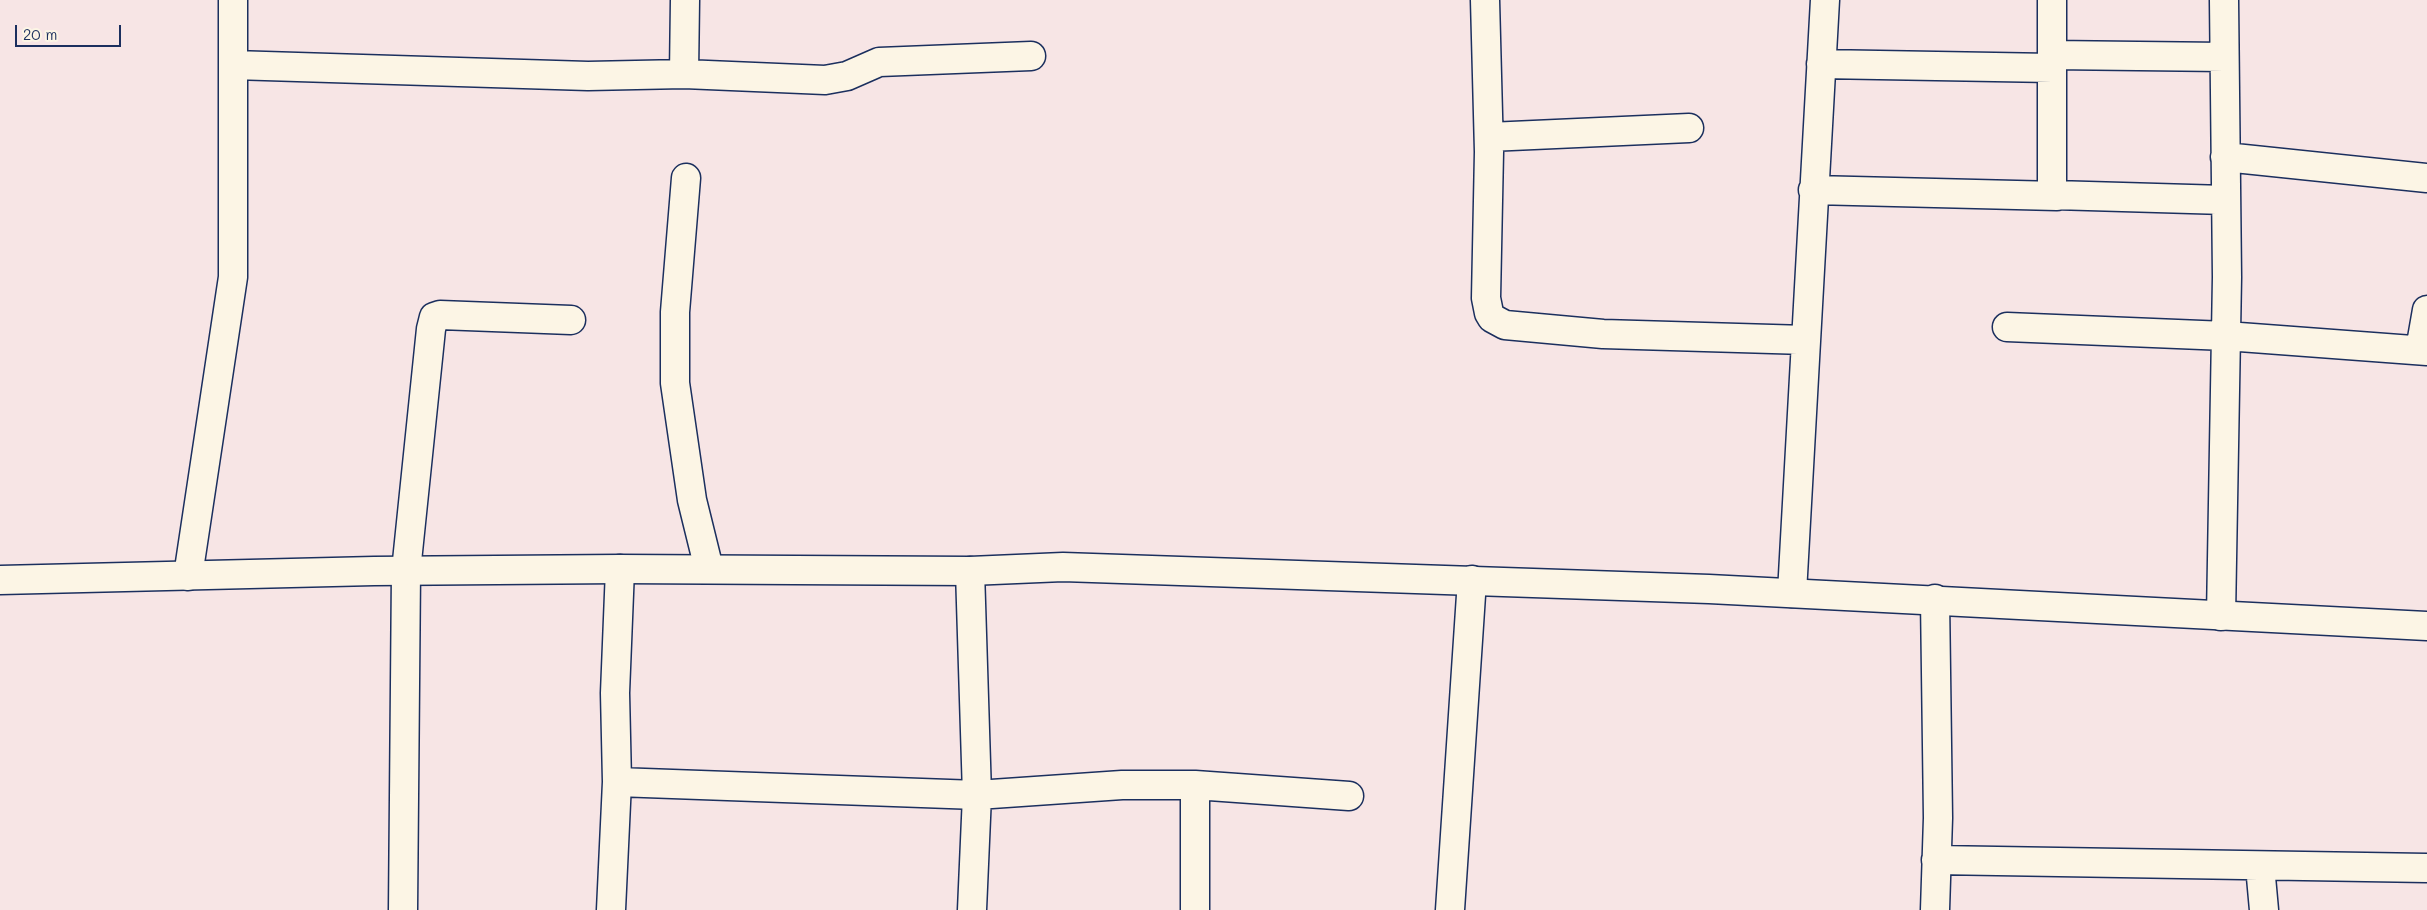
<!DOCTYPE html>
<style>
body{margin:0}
#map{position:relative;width:2427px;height:910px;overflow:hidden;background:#f7e5e5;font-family:Mali,sans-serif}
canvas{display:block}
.scale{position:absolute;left:15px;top:25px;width:106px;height:22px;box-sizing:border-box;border:2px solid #1b2f5e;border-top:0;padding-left:6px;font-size:15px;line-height:18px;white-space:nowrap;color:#1b2f5e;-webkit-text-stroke:4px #fcf5e5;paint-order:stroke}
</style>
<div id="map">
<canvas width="2427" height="910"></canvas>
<div class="scale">20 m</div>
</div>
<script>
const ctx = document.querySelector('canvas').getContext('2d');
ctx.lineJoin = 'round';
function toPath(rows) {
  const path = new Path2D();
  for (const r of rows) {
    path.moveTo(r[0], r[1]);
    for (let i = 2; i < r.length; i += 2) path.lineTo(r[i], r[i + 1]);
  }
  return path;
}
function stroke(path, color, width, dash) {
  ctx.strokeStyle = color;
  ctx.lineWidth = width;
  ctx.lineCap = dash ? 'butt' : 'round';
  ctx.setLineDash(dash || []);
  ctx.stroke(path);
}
const minor = toPath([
 [1485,0,1489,152,1486,298,1489,313,1492,318,1505,325,1603,334,1806,340],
 [2052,0,2052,189,2054,195,2225,200],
 [2052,55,2224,57],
 [1821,64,2052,68],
 [233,65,588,76,684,74,825,80,847,76,879,62,1031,56],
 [684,74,685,0],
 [1489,137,1689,128],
 [2225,157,2427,178],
 [686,178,675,312,675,383,692,500,709,569],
 [1813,190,2057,196],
 [2007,327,2226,336,2427,351],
 [2420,350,2427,310],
 [970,571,977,795,972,910],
 [188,576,233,277,233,0],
 [1792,593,1825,0],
 [1935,599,1938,818,1935,910],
 [2221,616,2227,277,2224,0],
 [617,782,977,795,1122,785,1195,785,1349,796],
 [1195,785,1195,910],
 [1936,860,2427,868],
 [2260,866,2264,910],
 [403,910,406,571,431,329,434,317,440,315,571,320],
 [611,910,617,782,615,693,620,569],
 [1450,910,1472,580]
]);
const primary = toPath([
 [0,580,374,571,620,569,970,571,1063,567,1709,589,2427,626]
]);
stroke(minor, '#1b2f5e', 31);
stroke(primary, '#1b2f5e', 31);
stroke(minor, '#fcf5e5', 28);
stroke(primary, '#fcf5e5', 28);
</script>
